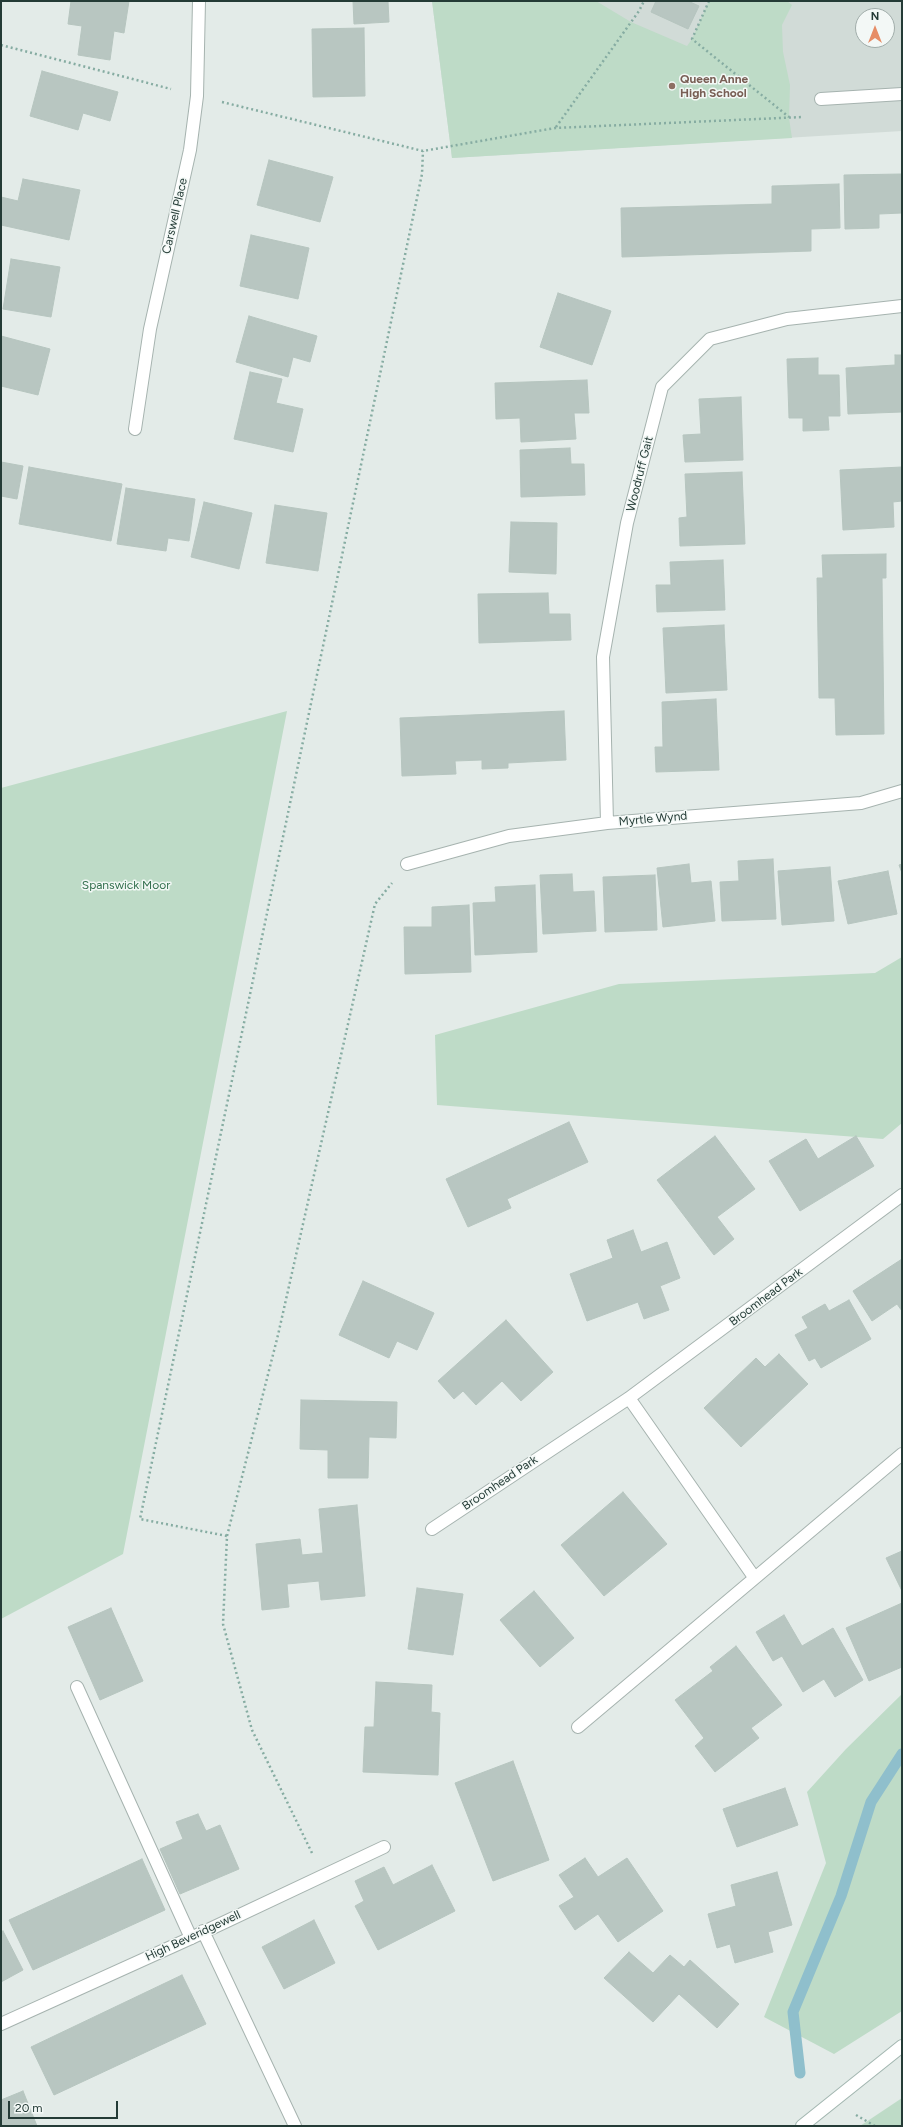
<!DOCTYPE html>
<style>
body{margin:0}
#map{position:relative;width:903px;height:2127px;overflow:hidden;background:#e3ebe8;font-family:Figtree,sans-serif}
canvas{display:block}
.frame{position:absolute;inset:0;border:2px solid #243b36;pointer-events:none}
.north{position:absolute;left:855px;top:8px;width:40px;height:40px;box-sizing:border-box;background:#f3f8f6;border:1px solid #a0aca9;border-radius:50%;rotate:0deg;font-size:11px;font-weight:700;line-height:16px;text-align:center;color:#243b36}
.north::after{content:'';display:block;margin:auto;width:14px;height:18px;background:#e68d66;clip-path:polygon(50% 0,100% 100%,50% 72%,0 100%)}
.scale{position:absolute;left:8px;top:2101px;width:110px;height:18px;box-sizing:border-box;border:2px solid #243b36;border-top:0;padding-left:5px;font-size:12px;line-height:14px;white-space:nowrap;color:#243b36;-webkit-text-stroke:3px #f3f8f6;paint-order:stroke}
</style>
<div id="map">
<canvas width="903" height="2127"></canvas>
<div class="frame"></div>
<div class="north">N</div>
<div class="scale">20 m</div>
</div>
<script>
const ctx = document.querySelector('canvas').getContext('2d');
ctx.lineJoin = 'round';
function paint(path, color) {
  ctx.fillStyle = color;
  ctx.fill(path, 'evenodd');
}
function toPath(rows) {
  const path = new Path2D();
  for (const r of rows) {
    path.moveTo(r[0], r[1]);
    for (let i = 2; i < r.length; i += 2) path.lineTo(r[i], r[i + 1]);
  }
  return path;
}
function stroke(path, color, width, dash) {
  ctx.strokeStyle = color;
  ctx.lineWidth = width;
  ctx.lineCap = dash ? 'butt' : 'round';
  ctx.setLineDash(dash || []);
  ctx.stroke(path);
}
function label(font, color, halo, rows, align = 'center') {
  ctx.font = font + ' Figtree,sans-serif';
  ctx.lineWidth = 3;
  ctx.setLineDash([]);
  ctx.textBaseline = 'middle';
  ctx.strokeStyle = halo;
  ctx.fillStyle = color;
  for (const [text, x, y, turn = 0] of rows) {
    ctx.save();
    ctx.translate(x, y);
    ctx.rotate((+turn || 0) * Math.PI / 180);
    ctx.textAlign = isNaN(turn) ? turn : align;
    if (halo) ctx.strokeText(text, 0, 0);
    ctx.fillText(text, 0, 0);
    ctx.restore();
  }
}
const built = toPath([
 [432,1,902,1,902,131,452,158],
 [863,16,887,16,887,40,863,40]
]);
const green = toPath([
 [432,1,596,1,631,22,687,46,692,39,709,1,787,1,792,5,782,25,783,52,790,85,789,118,792,138,452,158],
 [287,711,123,1554,1,1619,1,788],
 [902,957,902,1123,883,1139,437,1105,435,1035,619,984,875,973],
 [902,1694,902,2011,834,2054,764,2017,826,1863,807,1792,846,1749],
 [902,2098,902,2126,860,2126]
]);
const stream = toPath([
 [800,2073,793,2012,841,1896,871,1802,902,1754]
]);
const building = toPath([
 [71,1,129,1,124,33,114,31,110,60,78,55,82,26,68,24,71,1],
 [353,1,388,1,389,22,354,24,353,1],
 [656,1,688,1,699,6,688,29,651,12,656,1],
 [364,28,365,96,313,97,312,29,364,28],
 [42,71,118,92,110,121,83,113,78,130,30,116,42,71],
 [269,160,333,177,320,222,257,205,269,160],
 [902,174,902,213,879,214,879,228,845,229,844,175,902,174],
 [23,179,80,190,69,240,1,225,1,197,18,201,23,179],
 [839,184,840,228,811,229,811,251,622,257,621,208,772,204,772,186,839,184],
 [251,235,309,248,298,299,240,286,251,235],
 [11,259,60,267,51,317,3,309,11,259],
 [558,293,611,311,592,365,540,347,558,293],
 [249,316,317,336,310,362,293,357,288,377,236,362,249,316],
 [1,336,50,349,38,395,1,386,1,336],
 [895,355,902,355,902,412,848,414,846,368,895,365,895,355],
 [818,358,818,375,839,375,840,416,828,416,829,430,803,431,803,418,789,418,787,359,818,358],
 [250,372,282,379,276,403,303,409,293,452,234,439,250,372],
 [587,380,589,413,574,413,576,439,521,442,520,418,496,419,495,383,587,380],
 [741,397,743,460,685,462,683,435,701,434,699,399,741,397],
 [570,448,571,464,584,464,585,495,521,497,520,450,570,448],
 [1,462,23,466,17,499,1,496,1,462],
 [29,467,122,484,111,541,19,524,29,467],
 [902,467,902,501,893,502,894,527,843,530,840,470,902,467],
 [742,472,745,544,680,546,679,518,687,517,685,474,742,472],
 [126,488,195,499,189,541,168,538,166,551,117,544,126,488],
 [204,502,252,513,239,569,191,557,204,502],
 [275,505,327,513,318,571,266,563,275,505],
 [511,522,557,523,556,574,509,572,511,522],
 [886,554,886,578,882,578,884,734,836,735,835,698,819,698,817,578,823,578,822,555,886,554],
 [723,560,725,610,657,612,656,585,671,585,670,562,723,560],
 [548,593,549,614,570,614,571,640,479,643,478,594,548,593],
 [724,625,727,690,666,693,663,628,724,625],
 [716,699,719,770,656,772,655,747,663,747,662,702,716,699],
 [564,711,566,760,508,763,508,768,482,769,482,760,455,761,456,774,402,776,400,718,564,711],
 [773,859,776,919,722,921,720,882,739,881,738,861,773,859],
 [689,864,691,883,711,881,715,921,663,927,657,868,689,864],
 [902,864,902,873,899,865,902,864],
 [830,867,834,921,782,925,778,871,830,867],
 [888,871,897,914,848,924,838,881,888,871],
 [572,874,573,892,594,891,596,931,543,934,540,875,572,874],
 [655,875,657,930,605,932,603,877,655,875],
 [535,885,537,952,475,955,473,903,496,902,495,887,535,885],
 [469,905,471,972,405,974,404,927,432,927,432,907,469,905],
 [569,1122,588,1162,507,1199,511,1208,468,1227,446,1179,569,1122],
 [715,1136,755,1189,717,1217,734,1239,714,1255,657,1180,715,1136],
 [856,1136,874,1166,800,1211,769,1161,806,1139,818,1159,856,1136],
 [633,1230,641,1252,667,1242,680,1278,660,1286,669,1310,644,1319,638,1302,587,1321,570,1274,613,1258,607,1240,633,1230],
 [902,1259,902,1311,897,1304,872,1321,853,1291,902,1259],
 [363,1281,434,1313,417,1350,397,1341,389,1358,339,1335,363,1281],
 [849,1300,871,1339,821,1368,815,1358,809,1361,795,1335,808,1328,802,1317,825,1304,829,1311,849,1300],
 [506,1320,553,1372,521,1401,502,1381,476,1405,463,1391,454,1399,438,1381,506,1320],
 [779,1354,808,1384,741,1447,704,1408,756,1358,765,1367,779,1354],
 [301,1400,397,1402,396,1438,369,1437,368,1478,328,1478,328,1450,300,1449,301,1400],
 [623,1492,667,1544,604,1596,561,1545,623,1492],
 [357,1505,365,1596,321,1600,319,1581,287,1584,289,1607,262,1610,256,1544,300,1539,302,1555,323,1553,319,1509,357,1505],
 [902,1551,902,1591,886,1558,902,1551],
 [417,1588,463,1594,453,1655,408,1649,417,1588],
 [534,1591,574,1638,540,1667,500,1620,534,1591],
 [902,1603,902,1667,869,1681,846,1628,902,1603],
 [111,1608,143,1681,100,1700,68,1627,111,1608],
 [784,1615,802,1646,833,1628,863,1680,835,1697,824,1679,803,1692,782,1656,773,1661,756,1632,784,1615],
 [736,1646,782,1705,751,1728,759,1738,715,1772,695,1746,704,1738,675,1700,713,1671,710,1667,736,1646],
 [376,1682,432,1685,431,1712,440,1713,438,1775,363,1772,365,1727,374,1727,376,1682],
 [513,1761,549,1860,493,1881,455,1783,513,1761],
 [785,1788,798,1825,737,1847,723,1809,785,1788],
 [198,1814,206,1831,220,1825,239,1869,180,1894,160,1849,183,1839,176,1822,198,1814],
 [585,1858,598,1877,627,1858,663,1911,618,1942,598,1914,575,1930,559,1906,574,1897,559,1875,585,1858],
 [142,1859,165,1910,33,1970,9,1920,142,1859],
 [432,1865,455,1911,378,1950,355,1906,364,1901,355,1881,384,1867,393,1885,432,1865],
 [777,1872,792,1925,768,1932,773,1952,735,1963,730,1944,717,1948,708,1914,736,1906,731,1885,777,1872],
 [314,1920,335,1963,284,1989,262,1947,314,1920],
 [3,1931,23,1970,1,1982,1,1932,3,1931],
 [629,1952,653,1973,670,1955,684,1967,690,1960,739,2004,717,2028,679,1994,653,2022,604,1978,629,1952],
 [182,1975,206,2024,54,2095,31,2047,182,1975],
 [23,2091,37,2126,1,2126,1,2100,23,2091]
]);
const path = toPath([
 [709,1,692,39,789,117],
 [1,45,171,89],
 [222,102,423,151,555,128,803,117],
 [556,127,639,11,644,1],
 [227,1536,278,1335,375,904,392,883],
 [312,1853,252,1730,223,1624,227,1536,140,1519,422,174,423,151],
 [856,2115,875,2126]
]);
const service = toPath([
 [821,99,902,94],
 [77,1687,191,1938]
]);
const minor = toPath([
 [135,429,150,329,190,150,197,96,199,1],
 [607,823,603,657,627,523,662,387,710,339,787,319,902,306],
 [407,864,509,836,607,823,861,803,902,791],
 [629,1398,754,1577],
 [432,1529,629,1398,902,1195],
 [578,1727,902,1454],
 [203,1931,295,2126],
 [1,2024,191,1938,384,1847]
]);
const secondary = toPath([
 [802,2126,902,2046]
]);
const markers = [
 [672,86,4,"#8d6e63"]
];
const educationNames = [
 ["Queen Anne",680,79],
 ["High School",680,93]
];
const streetNames = [
 ["Carswell Place",175,216,-77],
 ["Woodruff Gait",640,474,-76],
 ["Myrtle Wynd",653,819,-5],
 ["Broomhead Park",766,1297,-37],
 ["Broomhead Park",500,1483,-34],
 ["High Beveridgewell",193,1936,-25]
];
const parkNames = [
 ["Spanswick Moor",126,885]
];
paint(built, '#d1dbd7');
paint(green, '#bedbc7');
stroke(stream, '#8fbfcc', 11);
paint(building, '#b8c6c1');
stroke(building, '#b6c5bf', 1);
stroke(service, '#a6b3af', 14);
stroke(minor, '#a6b3af', 14);
stroke(secondary, '#a2b6b0', 14);
stroke(path, '#86aca2', 2.5, [2, 3]);
stroke(service, '#fff', 12);
stroke(minor, '#fff', 12);
stroke(secondary, '#fff', 12);
for (const [x, y, r, color] of markers) {
  const dot = new Path2D();
  dot.arc(x, y, r, 0, 2 * Math.PI);
  ctx.fillStyle = color;
  ctx.fill(dot);
  stroke(dot, '#f3f8f6', 1.5);
}
label('bold 12px', '#785e54', '#f3f8f6', educationNames, 'left');
label('12px', '#243b36', '#f3f8f6', streetNames);
label('12px', '#326f4d', '#f3f8f6', parkNames);
</script>
